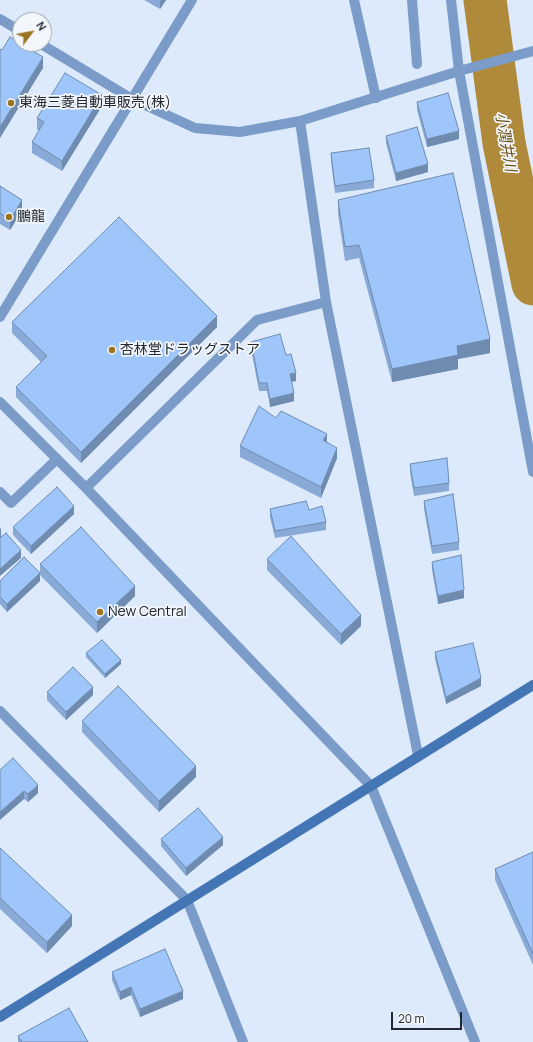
<!DOCTYPE html>
<meta charset="utf-8">
<style>
body{margin:0}
#map{position:relative;width:533px;height:1042px;overflow:hidden;background:#dceafc;font-family:Manrope,sans-serif}
canvas{display:block}
.north{position:absolute;left:12px;top:12px;width:40px;height:40px;box-sizing:border-box;background:#f3f6fb;border:1px solid #9fa4aa;border-radius:50%;rotate:58deg;font-size:11px;font-weight:700;line-height:16px;text-align:center;color:#212830}
.north::after{content:'';display:block;margin:auto;width:14px;height:18px;background:#9a7520;clip-path:polygon(50% 0,100% 100%,50% 72%,0 100%)}
.scale{position:absolute;left:391px;top:1012px;width:71px;height:18px;box-sizing:border-box;border:2px solid #212830;border-top:0;padding-left:5px;font-size:12px;line-height:14px;white-space:nowrap;color:#212830;-webkit-text-stroke:3px #f3f6fb;paint-order:stroke}
</style>
<div id="map">
<canvas width="533" height="1042"></canvas>
<div class="north">N</div>
<div class="scale">20 m</div>
</div>
<script>
const ctx = document.querySelector('canvas').getContext('2d');
ctx.lineJoin = 'round';
function toPath(rows) {
  const path = new Path2D();
  for (const r of rows) {
    path.moveTo(r[0], r[1]);
    for (let i = 2; i < r.length; i += 2) path.lineTo(r[i], r[i + 1]);
  }
  return path;
}
function stroke(path, color, width, dash) {
  ctx.strokeStyle = color;
  ctx.lineWidth = width;
  ctx.lineCap = dash ? 'butt' : 'round';
  ctx.setLineDash(dash || []);
  ctx.stroke(path);
}
function paint(path, color) {
  ctx.fillStyle = color;
  ctx.fill(path, 'evenodd');
}
function label(font, color, halo, rows, align = 'center') {
  ctx.font = font + ' Manrope,"Noto Sans JP",sans-serif';
  ctx.lineWidth = 3.5;
  ctx.setLineDash([]);
  ctx.textBaseline = 'middle';
  ctx.strokeStyle = halo;
  ctx.fillStyle = color;
  for (const [text, x, y, turn = 0] of rows) {
    ctx.save();
    ctx.translate(x, y);
    ctx.rotate((+turn || 0) * Math.PI / 180);
    ctx.textAlign = isNaN(turn) ? turn : align;
    if (halo) ctx.strokeText(text, 0, 0);
    ctx.fillText(text, 0, 0);
    ctx.restore();
  }
}
const river = toPath([
 [485,0,504,143,533,284]
]);
const lane = toPath([
 [354,0,376,98],
 [412,0,417,64],
 [0,492,11,503,57,459]
]);
const street = toPath([
 [451,0,459,71,533,472],
 [0,19,20,31],
 [41,44,132,99,195,128,240,132,300,121,459,71,533,51],
 [300,121,326,302,418,755],
 [0,317,192,0],
 [0,402,86,488,371,786,475,1042],
 [86,488,257,320,326,302],
 [0,711,187,900,243,1042]
]);
const secondary = toPath([
 [0,1017,533,685]
]);
const wall = toPath([
 [144,0,166,0,160,9],
 [417,102,459,139,427,147,417,110],
 [102,106,62,171,32,153,32,142,39,131,37,129,37,118],
 [386,136,428,172,396,181,386,143],
 [331,153,374,180,374,188,335,193,331,161],
 [0,186,22,211,10,230,0,224],
 [338,200,490,353,458,359,458,369,392,382,359,258,345,261,338,214],
 [12,322,217,327,81,463,16,397,16,387,41,362,12,333],
 [251,342,286,355,296,381,291,382,294,401,270,407,267,391,259,391,251,349],
 [276,418,327,442,337,458,321,498,240,457,240,446],
 [410,464,449,483,449,491,414,496,410,472],
 [424,501,459,542,459,550,432,554,424,509],
 [270,509,309,510,326,522,326,530,275,538,270,517],
 [74,514,31,554,13,535,13,527],
 [267,559,361,626,341,645,267,570],
 [432,562,464,598,438,604,432,570],
 [40,564,135,596,97,633,40,575],
 [0,581,40,581,7,612,0,604],
 [435,652,481,686,446,704,435,659],
 [86,653,121,664,105,678,86,657],
 [47,692,93,695,66,720,47,700],
 [82,721,196,777,159,812,82,732],
 [0,770,38,793,28,802,24,799],
 [161,839,223,845,186,876,161,846],
 [0,848,72,926,47,953,0,909],
 [533,852,533,965,495,880,495,869],
 [112,972,183,999,140,1017,131,995,120,1000,112,980],
 [18,1036,88,1042,18,1042]
]);
const shadedWall = toPath([
 [161,0,166,0,160,9,160,2],
 [43,57,43,68,0,138,0,127],
 [102,95,102,106,62,171,62,161],
 [459,131,459,139,427,147,427,139],
 [428,164,428,172,396,181,396,173],
 [22,200,22,211,10,230,10,220],
 [217,316,217,327,81,463,81,452],
 [490,339,490,353,458,359,458,369,392,382,392,369,457,346],
 [296,373,296,381,290,382,290,374],
 [294,393,294,401,270,407,270,399],
 [327,434,327,445,323,440],
 [337,448,337,458,321,498,321,487],
 [74,506,74,514,31,554,31,546],
 [1,528,1,539,0,540,0,529],
 [21,550,21,558,0,576,0,569],
 [40,573,40,581,7,612,7,604],
 [135,586,135,596,97,633,97,622],
 [464,590,464,598,438,604,438,596],
 [361,615,361,626,341,645,341,634],
 [121,660,121,664,105,678,105,674],
 [481,678,481,686,446,704,446,697],
 [93,687,93,695,66,720,66,712],
 [196,766,196,777,159,812,159,801],
 [38,785,38,793,28,802,28,794],
 [24,791,24,799,0,820,0,812],
 [223,837,223,845,186,876,186,868],
 [72,915,72,926,47,953,47,942],
 [131,987,131,995,120,1000,120,992],
 [183,991,183,999,140,1017,140,1009]
]);
const building = toPath([
 [10,37,20,43,20,44,21,44,43,57,0,127,0,49,2,50,10,37],
 [65,73,102,95,62,161,32,142,44,122,37,118,65,73],
 [448,93,459,131,427,139,417,102,448,93],
 [417,127,428,164,396,173,386,136,417,127],
 [369,148,374,180,335,186,331,153,369,148],
 [453,173,490,339,457,346,458,355,392,369,359,245,345,247,338,200,453,173],
 [0,186,22,200,10,220,0,213,0,186],
 [119,217,217,316,81,452,16,387,47,356,12,322,119,217],
 [280,334,286,355,291,354,296,373,290,374,294,393,270,399,267,383,259,383,251,342,280,334],
 [259,406,276,418,281,411,327,434,323,440,337,448,321,487,240,446,259,406],
 [447,458,449,483,414,488,410,464,447,458],
 [57,487,74,506,31,546,13,527,57,487],
 [453,494,459,542,432,546,424,501,453,494],
 [306,501,309,510,322,506,326,522,275,531,270,509,306,501],
 [81,527,135,586,97,622,40,564,81,527],
 [6,533,21,550,0,569,0,538,6,533],
 [291,536,361,615,341,634,267,559,291,536],
 [461,555,464,590,438,596,432,562,461,555],
 [24,557,40,573,7,604,0,597,0,581,24,557],
 [102,640,121,660,105,674,86,653,102,640],
 [473,643,481,678,446,697,435,652,473,643],
 [73,667,93,687,66,712,47,692,73,667],
 [118,686,196,766,159,801,82,721,118,686],
 [13,758,38,785,28,794,24,791,0,812,0,770,13,758],
 [198,808,223,837,186,868,161,839,198,808],
 [0,848,72,915,47,942,0,898,0,848],
 [533,852,533,954,495,869,533,852],
 [165,949,183,991,140,1009,131,987,120,992,112,972,165,949],
 [69,1008,88,1042,22,1042,18,1036,69,1008]
]);
const markers = [
 [11,103,4,"#9a7520"],
 [9,217,4,"#9a7520"],
 [112,350,4,"#9a7520"],
 [100,612,4,"#9a7520"]
];
const poiNames = [
 ["東海三菱自動車販売(株)",19,103],
 ["鵬龍",17,217],
 ["杏林堂ドラッグストア",120,350],
 ["New Central",108,612]
];
const waterNames = [
 ["小潤井川",505,142,80]
];
stroke(river, '#af8a3b', 43);
stroke(lane, '#7b9cc8', 10);
stroke(street, '#7b9cc8', 10);
stroke(secondary, '#4475b5', 10);
paint(wall, '#89aad7');
paint(shadedWall, '#6f8baf');
paint(building, '#9fc6fa');
stroke(building, '#6f8baf', 1);
for (const [x, y, r, color] of markers) {
  const dot = new Path2D();
  dot.arc(x, y, r, 0, 2 * Math.PI);
  ctx.fillStyle = color;
  ctx.fill(dot);
  stroke(dot, '#f3f6fb', 1.5);
}
label('14px', '#212830', '#f3f6fb', poiNames, 'left');
label('italic 15px', '#684e11', '#f3f6fb', waterNames);
</script>
